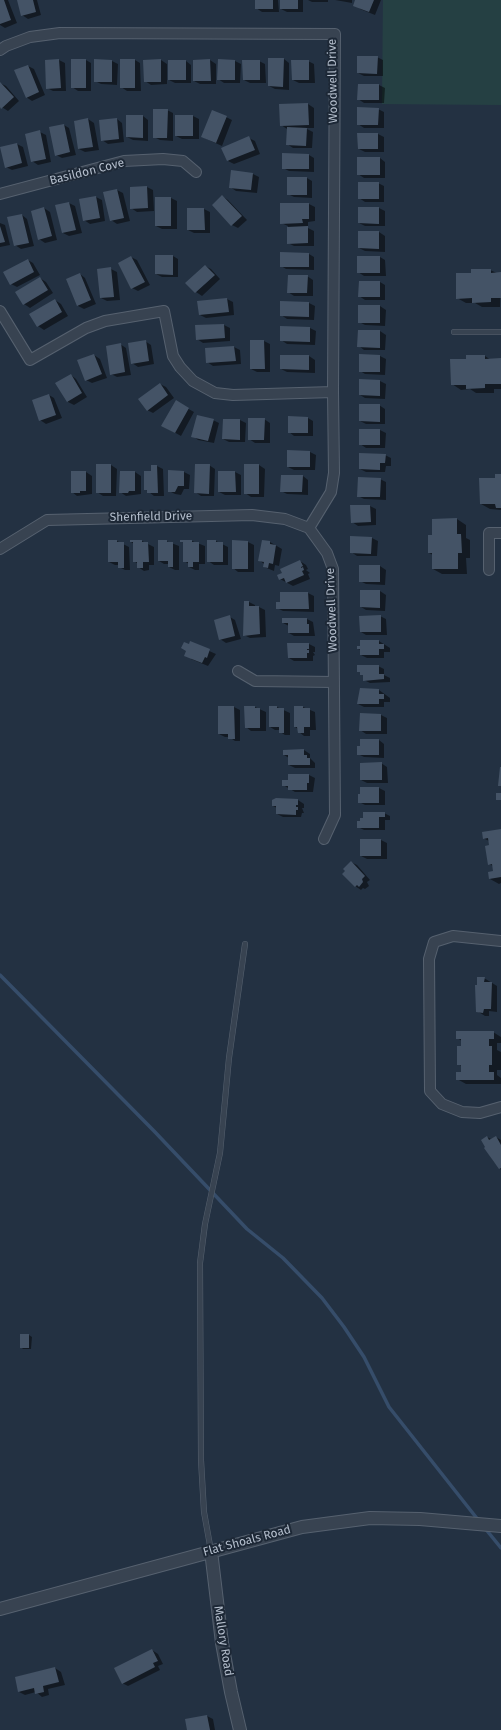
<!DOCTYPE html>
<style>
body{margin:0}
canvas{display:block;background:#233142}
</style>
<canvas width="501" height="1730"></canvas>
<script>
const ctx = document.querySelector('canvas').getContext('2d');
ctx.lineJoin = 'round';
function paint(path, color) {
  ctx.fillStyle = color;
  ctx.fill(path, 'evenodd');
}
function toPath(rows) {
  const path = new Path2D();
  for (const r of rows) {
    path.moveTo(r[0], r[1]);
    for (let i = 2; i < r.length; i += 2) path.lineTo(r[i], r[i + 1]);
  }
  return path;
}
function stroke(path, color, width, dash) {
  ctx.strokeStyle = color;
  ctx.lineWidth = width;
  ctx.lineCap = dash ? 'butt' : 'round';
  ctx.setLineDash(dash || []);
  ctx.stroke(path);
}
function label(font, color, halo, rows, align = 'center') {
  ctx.font = font + ' "Fira Sans",sans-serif';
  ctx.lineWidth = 4;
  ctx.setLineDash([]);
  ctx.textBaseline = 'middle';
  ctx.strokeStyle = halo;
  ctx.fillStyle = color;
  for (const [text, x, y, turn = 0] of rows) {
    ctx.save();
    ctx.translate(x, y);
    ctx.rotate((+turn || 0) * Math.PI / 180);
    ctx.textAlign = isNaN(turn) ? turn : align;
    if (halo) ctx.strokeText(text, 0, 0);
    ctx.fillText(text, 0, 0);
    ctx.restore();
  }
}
const green = toPath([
 [383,0,501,0,501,105,382,104]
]);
const shadow = toPath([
 [0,0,8,0,17,23,5,28,0,25],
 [18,0,37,0,41,15,28,19,22,15],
 [256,0,278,0,279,12,262,12,256,8],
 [281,0,303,0,303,12,287,12,281,9],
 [308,0,328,0,328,2,312,2],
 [335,0,352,0,352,3],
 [356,0,381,0,375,15,360,9],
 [377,57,383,60,383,76,364,76,358,73],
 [284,59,289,63,289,90,275,89,269,86],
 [59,60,65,63,66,91,53,91,47,88,46,61],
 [86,60,91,63,91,91,78,91,72,87],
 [135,60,140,63,141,91,127,91,121,87],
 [161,60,167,64,167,84,151,85,145,81],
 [210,60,216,64,216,84,200,84,194,81],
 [112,61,118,64,117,85,101,84,95,81],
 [186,61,191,65,191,83,175,83,169,80],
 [235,61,241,64,240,83,224,83,218,79],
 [259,61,265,64,266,83,250,83,244,80],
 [308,61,314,64,315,83,299,83,293,80],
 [28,66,34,69,45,95,32,101,26,97],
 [0,83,6,86,19,101,8,111,0,106],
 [379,85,385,88,384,103,364,103,358,99],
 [308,104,314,108,314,128,305,128,313,132,312,148,293,148,287,144,287,129,281,125],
 [378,109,384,112,384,128,364,128,358,124],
 [167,110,173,113,173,141,160,140,154,137],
 [143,116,148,120,148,141,133,140,127,137],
 [193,116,199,119,199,139,182,139,176,136],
 [226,117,232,120,222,146,202,137],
 [88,119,94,123,99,150,85,152,79,149,75,121],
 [117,119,122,123,124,142,108,144,102,140],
 [64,125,69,128,76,155,62,158,56,155],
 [40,132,46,135,51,162,38,165,32,161],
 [358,134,378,134,384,137,384,152,365,152,359,149],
 [249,138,255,141,260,154,234,164,228,161],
 [17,144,23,147,28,166,12,170,6,167],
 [309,155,314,158,314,172,289,171,283,168],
 [380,158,385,162,385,178,364,178,358,174],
 [253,174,259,177,257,193,236,191,230,187],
 [307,178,312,181,312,198,294,197,288,194],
 [378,183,384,186,384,202,365,202,359,198],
 [147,187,153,190,154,211,137,212,131,208,131,188],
 [117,190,123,193,130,221,117,224,111,220,104,193],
 [222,196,228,200,247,220,238,228,232,225,213,205],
 [96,197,102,200,105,221,90,224,84,220],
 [156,198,171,198,177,201,177,229,162,229,156,226],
 [69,203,75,206,82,233,69,236,63,233,56,206],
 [309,204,315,207,315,221,308,222,308,228,314,231,314,246,294,246,288,243,288,226,281,223],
 [44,208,50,212,57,240,45,243,39,239],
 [379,208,385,211,385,226,365,226,359,223],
 [204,209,210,212,210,233,194,233,188,230],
 [22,215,27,219,34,246,21,249,15,245],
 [0,223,5,225,10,245,0,247],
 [359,232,379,232,385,236,385,252,365,251,359,248],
 [309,254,314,257,314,270,286,269,281,266],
 [173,256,178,259,178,277,162,277,156,274],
 [131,257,137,260,150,285,138,291,132,288],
 [380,257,385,260,386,276,364,276,358,272],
 [28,260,33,263,40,275,17,287,11,284],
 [205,266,211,269,220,279,202,296,196,292],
 [111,269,117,272,120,300,107,301,101,298],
 [490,270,497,273,501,273,500,307,482,307,475,303,466,303,457,298,472,274],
 [80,274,85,278,96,304,84,309,78,306],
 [307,276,313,280,313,296,294,296,288,292],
 [40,278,46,282,53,293,30,308,24,304],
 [380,282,385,285,385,300,365,300,359,296],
 [227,299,233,302,234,315,206,318,200,315],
 [55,300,61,304,68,316,44,330,38,326,31,315],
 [309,303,315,306,314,320,287,319,281,315],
 [380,306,386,310,385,326,365,325,359,322],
 [224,325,230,328,230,341,203,343,197,339],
 [310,328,316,331,315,345,287,344,281,340],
 [359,331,380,331,386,335,385,350,364,350,359,346],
 [145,341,151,345,154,364,138,367,132,363],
 [251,341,264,341,270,344,270,372,257,372,251,369],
 [120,344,126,348,131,375,117,377,111,374],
 [234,347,240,350,241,364,213,366,207,362,206,349],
 [94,355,100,359,107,378,92,383,86,380],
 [281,356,309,356,315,360,315,373,287,372,281,369],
 [380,356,386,359,385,375,365,374,360,371],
 [485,356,491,360,501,360,501,389,494,389,494,393,476,393,470,389,461,390,452,384,467,360],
 [71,375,76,379,87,397,74,405,68,402,57,384],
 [380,381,386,384,385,399,365,398,360,395],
 [160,384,166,387,174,398,153,413,147,410],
 [49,395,54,398,62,418,46,424,40,420],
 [176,402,194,412,181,436,163,426],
 [379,405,385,409,385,424,366,424,360,421],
 [308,418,313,421,313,436,294,436,289,432],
 [264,419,270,423,270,443,255,443,249,439],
 [213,420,219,423,214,443,198,440,193,436],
 [240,420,246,423,245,442,229,442,223,439],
 [380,430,386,433,385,448,366,448,360,444],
 [310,452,316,455,315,470,294,470,288,467],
 [385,455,391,458,391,466,386,466,385,472,366,472,360,469],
 [111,465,117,469,116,496,103,496,97,492],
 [209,465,215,469,214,496,201,496,195,492],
 [259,465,265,469,264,497,251,497,245,493],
 [152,466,157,466,163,469,164,496,154,496,145,489,152,472],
 [72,472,86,472,92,476,92,494,77,496,72,492],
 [121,472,135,472,141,476,141,494,126,496,120,492],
 [184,472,190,475,189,489,184,489,181,495,175,494,169,491],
 [219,472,235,472,241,475,241,495,225,495,219,492],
 [501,475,501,510,490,509,481,504,496,479],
 [303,476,308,480,308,495,287,494,281,491],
 [380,479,386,482,386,500,364,499,358,496],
 [351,506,370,506,376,509,376,525,358,526,352,522],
 [457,519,466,525,466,538,470,540,470,558,466,558,467,574,442,574,433,569,433,555,429,553,433,536,433,520],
 [372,538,378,541,377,556,357,556,351,552],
 [117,541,129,547,130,570,125,570,119,567,119,565,115,565,109,562],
 [142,541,154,547,154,565,149,565,149,570,144,571,138,567,138,564,134,561,134,544,131,542],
 [166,541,179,546,179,570,175,570,169,567,169,564,164,564,159,561],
 [181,541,192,541,205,546,205,564,199,564,199,570,195,570,189,567,189,564,184,561,184,543],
 [216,541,228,547,228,565,214,565,208,561],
 [233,541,248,542,254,545,254,572,238,572,233,568],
 [270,542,282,549,279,566,275,565,274,571,264,567,264,564,259,560],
 [300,561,306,565,308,569,306,570,310,573,308,574,310,579,293,586,280,579],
 [380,566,386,570,385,585,366,584,360,581],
 [380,591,386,595,385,611,366,610,361,607],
 [281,593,308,593,314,596,314,612,283,611,277,608,281,603],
 [249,602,255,605,255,607,259,607,265,610,266,637,250,638,244,635],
 [380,616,386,619,387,635,366,635,361,632],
 [230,617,235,620,241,639,226,643,220,639],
 [307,619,313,622,315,636,294,636,289,633,289,626,283,623],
 [379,641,390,648,390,652,384,652,384,658,367,658,361,655,361,650,358,649],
 [191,643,216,654,208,666,191,659],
 [288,644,309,644,315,647,315,652,313,652,315,655,313,656,313,661,294,661,289,658],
 [378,666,384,669,384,675,390,678,390,682,370,683,364,680],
 [379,690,390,698,390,702,384,702,384,707,364,707,358,704],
 [219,707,234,707,240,710,240,741,235,741,229,737,225,737,219,734],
 [255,707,266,712,266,731,251,731,246,727],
 [270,707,277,707,290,713,290,735,285,735,280,732,280,730,275,730,270,727],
 [303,707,315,712,316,730,310,730,310,736,304,736,299,732,298,729,295,727],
 [361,714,381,715,387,718,387,734,366,734,360,730],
 [379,740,384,744,384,758,364,757,358,754],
 [304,750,310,754,310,758,315,763,315,768,295,768,289,765,289,758,284,755],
 [381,763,387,767,388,783,367,783,361,780],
 [309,775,315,778,313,792,295,792,283,785,289,781],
 [361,788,379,788,385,791,385,805,365,805,359,802],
 [273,800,298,800,304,804,304,808,302,808,304,813,302,813,301,817,283,817,277,814,277,808,273,806],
 [384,813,390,816,390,820,385,820,385,830,364,830,358,827],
 [501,830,501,883,499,884,490,879,494,872,493,866,489,864,490,846,489,841,483,838],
 [381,840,387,843,387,859,367,859,361,856],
 [351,862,357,865,370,880,367,882,369,886,365,889,363,888,361,890,355,886],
 [484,978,497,986,497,1012,489,1011,489,1016,485,1016,477,1011],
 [493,1032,501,1037,501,1043,497,1043,497,1050,501,1052,501,1070,497,1070,497,1075,501,1078,501,1084,466,1084,457,1079,462,1073,462,1066,458,1064,462,1041,457,1038],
 [487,1137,491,1139,496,1137,501,1140,501,1170,494,1162,485,1148],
 [29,1335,32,1337,31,1349,23,1349,21,1347],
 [152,1650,158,1654,163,1664,158,1666,160,1670,128,1686,122,1683],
 [55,1668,61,1672,65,1685,48,1689,49,1695,42,1697,36,1692,25,1695,19,1692],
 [207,1716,213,1719,215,1730,188,1730]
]);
const stream = toPath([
 [0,975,154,1131,247,1229,283,1258,322,1298,344,1327,364,1357,389,1407,479,1521],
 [484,1527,501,1548]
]);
const building = toPath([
 [0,0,4,0,11,20,0,24],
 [17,0,33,0,36,12,21,16],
 [255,0,273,0,273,9,255,9],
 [280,0,298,0,298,9,280,9],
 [355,0,374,0,369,12,353,6],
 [357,56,378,56,377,74,357,73],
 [268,58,284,58,283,87,268,86],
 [59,59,61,88,46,89,45,60],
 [71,59,86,59,86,88,71,88],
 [94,59,112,60,112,82,94,82],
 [120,59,135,59,135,88,120,88],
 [161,59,161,82,144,82,143,60],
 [210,59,211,81,193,81,193,60],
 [218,59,235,60,235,80,217,80],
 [168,60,186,60,186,80,168,80],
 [242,60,260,60,260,80,243,80],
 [291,60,309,60,309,80,292,80],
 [28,65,39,92,26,98,14,70],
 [0,82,14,97,1,109,0,107],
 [358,84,379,84,379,100,357,100],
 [308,103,309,125,280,126,279,104],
 [357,107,379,108,378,125,357,125],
 [153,109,168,109,167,138,153,138],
 [212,110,227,116,216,143,201,137],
 [126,115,143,115,143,138,126,137],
 [175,115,193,115,193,136,175,136],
 [88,118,93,147,78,149,74,121],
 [117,118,119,139,101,141,99,120],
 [64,124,70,152,55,156,49,127],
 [287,127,307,128,306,146,286,145],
 [40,130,46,159,31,162,25,134],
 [357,133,378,133,378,149,358,149],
 [249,136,255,150,227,161,221,148],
 [17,143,22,163,5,168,0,147],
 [282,153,309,154,309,169,282,169],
 [357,157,380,157,380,175,357,175],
 [231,170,253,173,251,190,229,188],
 [287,177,307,177,307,195,287,195],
 [358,182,379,182,379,199,358,199],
 [147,186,148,208,130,209,130,187],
 [117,189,124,218,110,221,103,192],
 [222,195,242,216,231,226,212,205],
 [96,196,100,218,83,221,79,199],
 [155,197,171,197,171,226,155,226],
 [69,202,76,230,62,233,55,205],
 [280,203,309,203,309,219,302,219,303,223,280,224],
 [44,207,52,236,38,240,31,211],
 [358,207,379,207,379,224,358,223],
 [187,208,204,208,205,230,187,230],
 [22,214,29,243,14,246,7,217],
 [0,226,5,242,0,243],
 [308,226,308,243,287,244,287,227],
 [358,231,379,231,379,249,358,248],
 [280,252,309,253,309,267,280,267],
 [155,255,173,255,173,275,155,274],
 [131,256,145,282,131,289,118,263],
 [357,256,380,256,380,273,357,273],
 [28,259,34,272,10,285,3,272],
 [205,265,215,275,195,293,185,283],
 [111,267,114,297,100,298,97,269],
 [471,269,491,269,491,273,501,272,501,298,491,298,491,302,472,303,472,298,456,299,456,273,471,273],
 [80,273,91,300,77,306,66,279],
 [288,275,308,275,307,293,287,293],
 [40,277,48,290,23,305,15,292],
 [359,281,380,281,380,297,358,297],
 [227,298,229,312,199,315,197,301],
 [55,299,62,312,37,327,29,314],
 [280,301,309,302,309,317,280,316],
 [358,305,380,305,380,323,358,323],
 [224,324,225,338,196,340,195,325],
 [280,326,310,327,310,342,280,341],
 [358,330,380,330,380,348,357,347],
 [146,340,149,361,131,364,128,343],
 [250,340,264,340,265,369,250,369],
 [121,343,125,372,110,375,106,346],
 [234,346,236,361,206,363,205,348],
 [94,354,102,374,85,381,77,360],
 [359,354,380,355,380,372,359,372],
 [280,355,309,355,309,370,280,369],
 [466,355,485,355,485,359,501,358,501,384,485,384,485,388,466,389,466,385,451,385,450,359,466,359],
 [71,374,82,393,67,402,55,383],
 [359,379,380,380,380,396,359,395],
 [160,383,168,395,147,411,138,399],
 [49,394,56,415,39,421,32,400],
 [176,400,189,408,175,433,161,426],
 [359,404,380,404,380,422,359,421],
 [197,415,214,419,208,441,191,437],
 [288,416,308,417,308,433,288,433],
 [248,418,265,418,264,440,248,440],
 [223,419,240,419,240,440,222,439],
 [359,429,380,429,380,445,359,445],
 [287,450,310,451,310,467,287,467],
 [359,453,386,454,385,463,380,463,380,470,359,469],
 [96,464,111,464,111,493,96,493],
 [195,464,210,464,209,494,194,493],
 [244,464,259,464,259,494,244,494],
 [151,465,157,465,158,493,147,493,147,490,144,490,144,471,151,471],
 [168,470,184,471,184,486,178,486,175,492,168,492],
 [71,471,86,471,86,491,80,491,80,493,71,493],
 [120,471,135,471,135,491,129,491,128,493,119,493],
 [218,471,235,471,236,492,218,492],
 [495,474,501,474,501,508,496,508,495,504,480,504,479,478,495,478],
 [281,475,303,475,302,492,280,492],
 [358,477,381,478,380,497,357,497],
 [350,505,370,505,371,522,351,523],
 [457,518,457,534,461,534,462,553,458,553,458,569,432,569,432,553,428,553,428,535,432,535,432,519],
 [350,536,372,537,371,554,350,553],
 [108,540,117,540,117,542,124,542,124,568,118,568,118,562,108,562],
 [130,540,142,540,142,542,148,542,149,562,143,562,143,568,137,568,137,562,133,562,133,542,130,542],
 [158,540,167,540,167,542,173,542,173,567,168,567,168,561,158,561],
 [180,540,192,540,192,542,199,542,199,562,193,562,193,567,188,567,188,562,183,562,183,542,180,542],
 [207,540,216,540,216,542,223,542,223,562,207,562],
 [232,540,248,541,248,569,232,569],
 [262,540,270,541,270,544,276,545,273,564,269,563,268,568,263,567,264,562,258,561],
 [300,560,303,566,301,567,301,568,303,567,304,570,302,571,304,575,286,583,284,578,279,580,277,575,282,573,280,569],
 [359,565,380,565,380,582,359,582],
 [360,590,380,590,380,608,360,607],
 [280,592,308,592,309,609,276,609,276,602,280,602],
 [244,601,249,601,249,606,259,606,260,634,243,636],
 [230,615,235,636,219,640,214,620],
 [381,615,381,632,360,632,359,616],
 [282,618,307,618,307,624,309,624,309,633,288,633,288,623,282,623],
 [360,640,379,640,379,644,384,644,384,649,379,649,379,655,360,655,360,649,357,649,357,646,360,646],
 [190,641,210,649,207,658,205,657,202,663,184,656,186,651,181,648,184,642,189,644],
 [287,643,309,643,309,649,307,649,307,650,309,650,309,653,307,653,307,658,288,658],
 [357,665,379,665,379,674,384,674,384,679,363,681,363,675,360,675,360,672,357,672],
 [360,688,379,689,379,694,384,694,384,699,379,699,379,704,357,704],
 [218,706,234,706,235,739,228,739,228,734,218,734],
 [244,706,255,706,255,708,260,708,260,728,245,728],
 [269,706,277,706,277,708,284,708,284,733,279,733,279,727,269,727],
 [294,706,303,706,303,708,310,708,310,727,304,727,304,733,298,733,297,727,294,727],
 [360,713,381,714,381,731,359,731],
 [360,739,379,739,379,755,357,755,357,746,360,746],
 [304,749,304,755,307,755,307,758,310,758,310,765,288,765,288,755,283,755,283,750],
 [382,762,382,780,360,780,360,763],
 [500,767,501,767,501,786,498,786],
 [288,774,309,774,309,783,307,783,307,790,288,790,288,786,282,786,282,780,288,780],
 [360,787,379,787,379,803,358,803,358,794,360,794],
 [496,793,501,793,501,800,496,800],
 [276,798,298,799,298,805,296,805,296,807,298,807,298,810,296,810,296,815,276,814,276,806,272,806,272,800],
 [363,812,385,812,385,817,379,817,379,828,357,828,357,821,360,821,360,818,363,818],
 [501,829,501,877,489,879,488,872,493,871,492,864,488,865,485,846,489,845,488,838,483,839,482,832],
 [360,839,381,839,381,856,360,856],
 [351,861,365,876,362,879,363,882,359,887,357,885,355,887,342,874,345,871,343,869],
 [477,977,485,977,484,982,492,982,491,1009,484,1009,483,1013,476,1012,475,985,477,985],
 [456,1031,494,1031,494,1039,489,1039,489,1046,492,1046,492,1065,489,1065,489,1072,494,1072,494,1080,456,1080,456,1072,461,1072,461,1065,457,1065,457,1046,461,1046,461,1039,456,1039],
 [487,1136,489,1140,496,1136,501,1145,501,1168,499,1169,484,1148,485,1147,481,1140],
 [20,1334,29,1334,29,1348,20,1348],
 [152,1649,158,1661,153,1663,155,1667,122,1684,114,1668],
 [55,1667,59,1682,43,1686,44,1692,35,1694,34,1688,18,1692,15,1677],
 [207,1715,210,1730,187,1730,185,1719]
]);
const service = toPath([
 [454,332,501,332],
 [211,1551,204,1512,201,1460,200,1263,205,1224,220,1153,229,1058,245,944]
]);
const minor = toPath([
 [0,50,6,46,30,37,60,33,335,34,333,392,334,473,331,492,309,528,327,553,333,569,335,815,324,839],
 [0,194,124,161,163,159,183,161,196,172],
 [0,311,30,360,86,328,105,321,164,311,173,356,180,367,193,381,215,393,233,395,333,392],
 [0,549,47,520,252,515,285,519,309,528],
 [489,570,489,533,501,533],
 [238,671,255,681,334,682],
 [501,941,453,936,434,942,429,959,430,1091,442,1104,462,1112,480,1113,501,1107]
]);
const tertiary = toPath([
 [211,1551,222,1643,231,1692,240,1730],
 [0,1609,302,1527,370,1518,420,1519,501,1526]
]);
const streetNames = [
 ["Woodwell Drive",333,81,-91],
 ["Basildon Cove",87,172,-14],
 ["Shenfield Drive",151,517,-1],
 ["Woodwell Drive",332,610,-92],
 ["Flat Shoals Road",247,1541,-15],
 ["Mallory Road",223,1641,81]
];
paint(green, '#254043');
paint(shadow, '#0007');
stroke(stream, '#364d6a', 3.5);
paint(building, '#445366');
stroke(service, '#56616f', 6);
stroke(minor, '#56616f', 12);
stroke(tertiary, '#56616f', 14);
stroke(service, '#384351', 5);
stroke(minor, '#384351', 10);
stroke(tertiary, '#384351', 12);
label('12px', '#b4becc', '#1d2836', streetNames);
</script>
